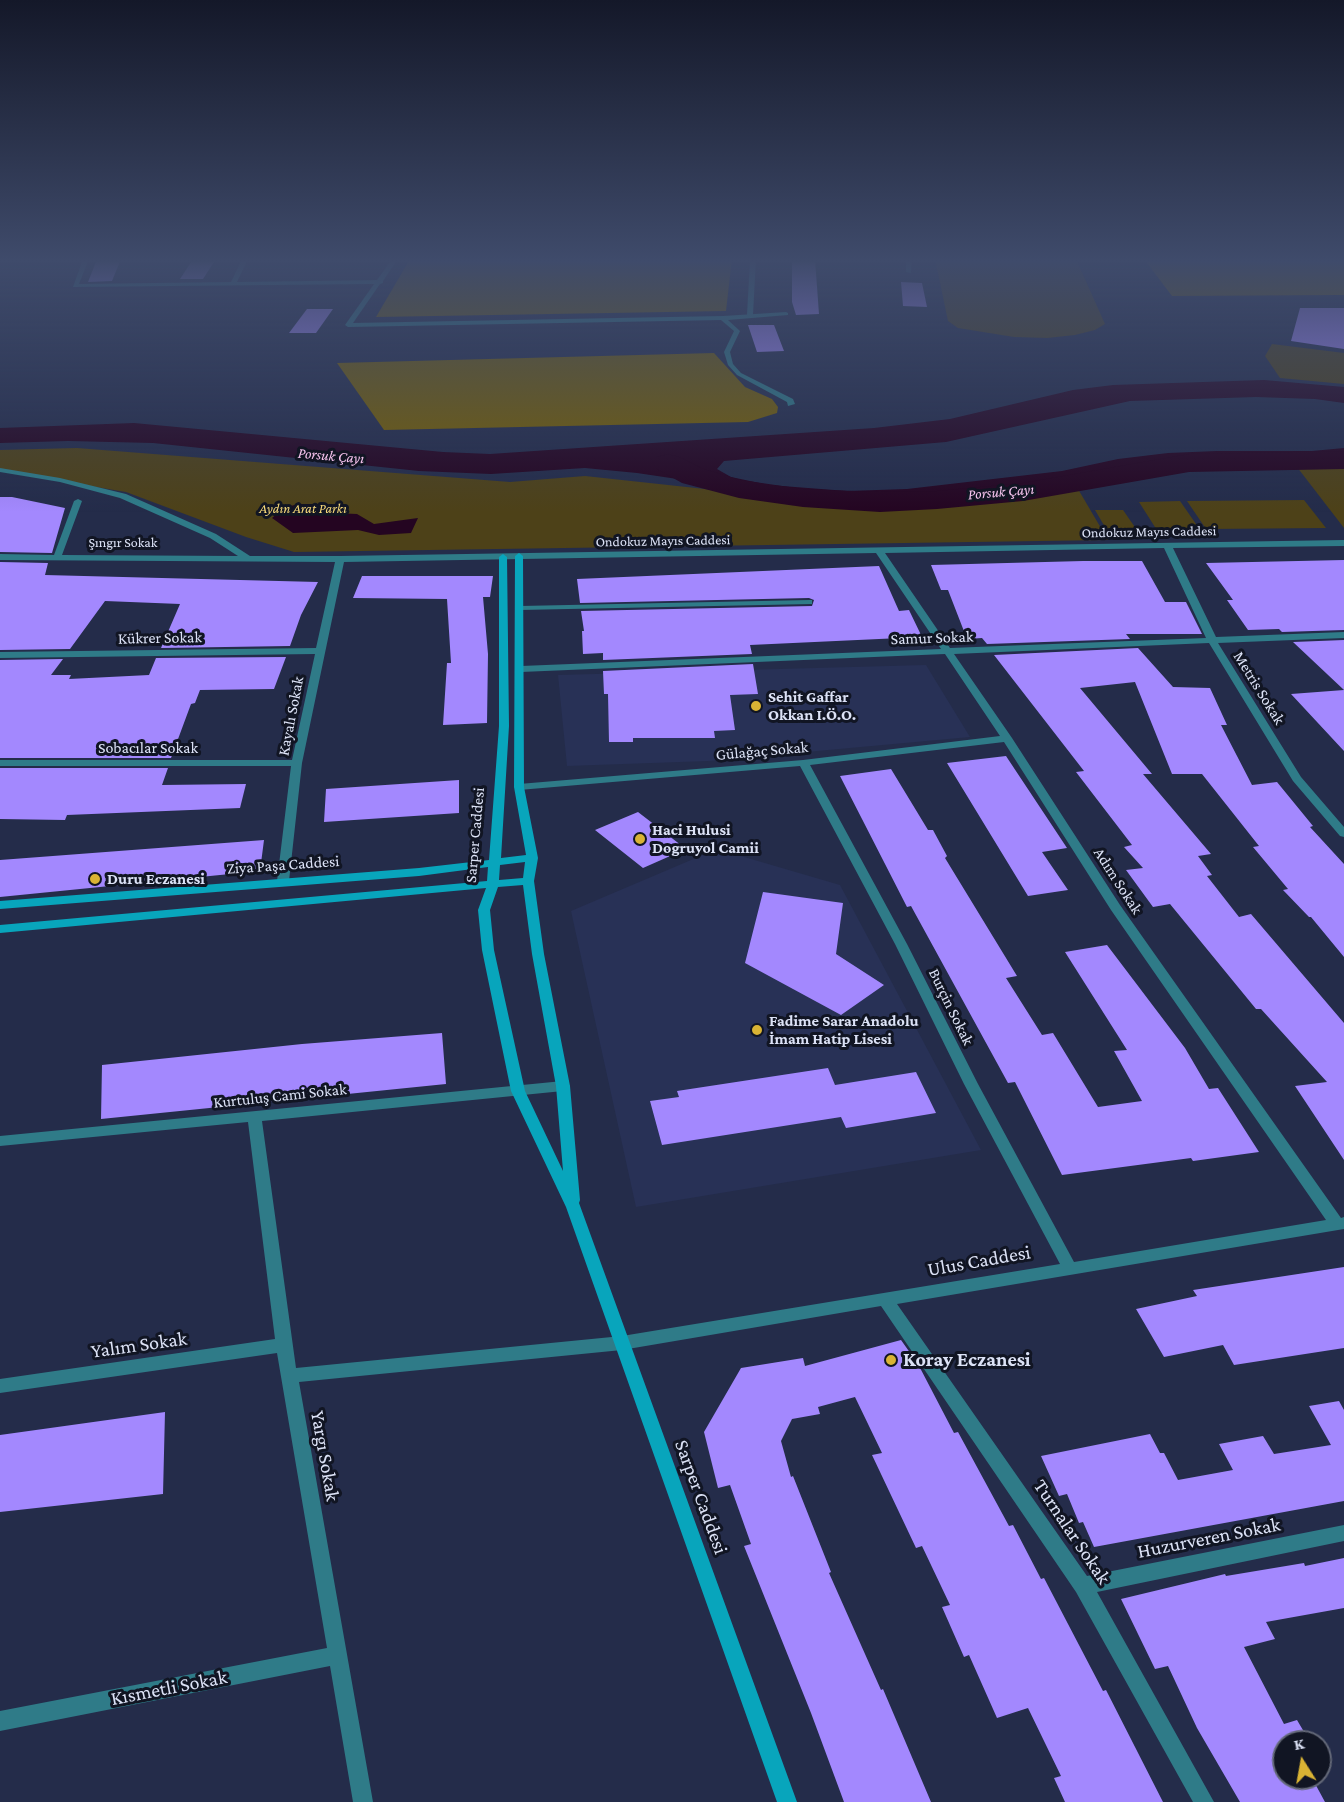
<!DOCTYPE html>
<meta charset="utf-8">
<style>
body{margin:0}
#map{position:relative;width:1344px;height:1802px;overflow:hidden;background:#242c4a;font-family:"Crimson Pro",serif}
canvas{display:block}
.north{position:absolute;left:1272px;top:1730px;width:60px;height:60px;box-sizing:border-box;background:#111523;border:2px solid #626777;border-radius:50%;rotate:349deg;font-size:16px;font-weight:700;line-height:24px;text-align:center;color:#dce2f6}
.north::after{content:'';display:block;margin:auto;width:21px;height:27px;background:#d9b334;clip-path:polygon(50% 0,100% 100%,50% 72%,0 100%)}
</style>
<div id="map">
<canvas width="1344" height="1802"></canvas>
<div class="north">K</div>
</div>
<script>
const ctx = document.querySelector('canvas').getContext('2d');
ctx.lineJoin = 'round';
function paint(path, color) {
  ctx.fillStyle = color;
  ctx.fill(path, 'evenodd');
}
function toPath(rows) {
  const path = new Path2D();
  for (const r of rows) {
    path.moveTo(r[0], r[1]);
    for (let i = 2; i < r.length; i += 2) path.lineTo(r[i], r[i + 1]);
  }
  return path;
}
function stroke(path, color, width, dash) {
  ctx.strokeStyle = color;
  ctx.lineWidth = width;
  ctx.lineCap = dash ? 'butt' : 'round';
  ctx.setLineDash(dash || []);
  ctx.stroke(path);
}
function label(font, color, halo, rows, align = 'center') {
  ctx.font = font + ' "Crimson Pro",serif';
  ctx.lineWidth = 6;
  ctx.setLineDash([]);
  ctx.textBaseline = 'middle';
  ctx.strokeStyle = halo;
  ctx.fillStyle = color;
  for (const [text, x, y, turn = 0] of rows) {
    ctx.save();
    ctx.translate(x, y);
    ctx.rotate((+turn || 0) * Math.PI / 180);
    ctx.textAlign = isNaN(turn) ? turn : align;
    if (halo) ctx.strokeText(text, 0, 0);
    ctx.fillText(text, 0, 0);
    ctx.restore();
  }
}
const built = toPath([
 [926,665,970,737,708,761,567,766,558,675],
 [717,849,840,885,981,1150,636,1207,571,911]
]);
const green = toPath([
 [935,259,1076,259,1105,324,1095,330,1075,335,1047,338,1014,337,958,328,948,321],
 [1272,344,1344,353,1344,384,1280,378,1265,356],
 [77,448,510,482,585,476,705,489,819,505,946,503,1078,489,1108,540,294,552,246,537,126,492,0,471,0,450],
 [1344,463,1344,528,1297,467],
 [1304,500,1326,528,1206,529,1187,501],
 [1180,501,1203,534,1160,535,1139,502],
 [1095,510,1123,510,1139,533,1109,534]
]);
const forest = toPath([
 [410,259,732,259,726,311,376,317],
 [1144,259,1344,259,1344,295,1172,296],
 [714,353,745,387,772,399,778,407,777,413,748,422,384,430,337,363]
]);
const water = toPath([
 [1264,380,1344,387,1344,403,1315,399,1256,397,1130,401,946,442,724,461,717,469,731,477,769,485,847,491,907,489,1062,471,1118,459,1168,453,1217,451,1312,451,1344,448,1344,458,1197,459,1146,464,1075,479,924,497,869,499,798,497,637,473,585,468,491,474,419,471,153,443,68,441,0,443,0,428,134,423,443,452,490,454,874,428,950,419,1073,390,1113,385],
 [300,504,318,504,334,513,357,514,374,524,418,518,411,533,379,535,358,530,293,533,272,518,285,507]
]);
const river = toPath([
 [1344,451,1344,469,1189,472,1023,501,937,509,880,512,803,507,739,498,682,483,657,469,653,463,657,457,668,454,679,457,704,469,741,480,803,489,880,492,937,491,1023,483,1189,454,1344,451]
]);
const building = toPath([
 [97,259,121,259,112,281,88,282],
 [193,259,216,259,203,279,180,279],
 [792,259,815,259,819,314,796,315,792,302],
 [901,282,922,283,927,307,903,306],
 [1300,308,1344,308,1344,349,1291,341],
 [307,309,333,309,316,333,289,333],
 [748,325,774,325,784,351,757,352],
 [0,497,12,497,65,508,52,553,0,552],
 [1344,560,1344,630,1282,632,1279,629,1248,630,1227,600,1233,600,1206,563],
 [1083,561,1142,561,1165,602,1186,602,1202,634,1126,634,1130,639,987,644,982,638,967,639,948,590,941,590,931,565],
 [0,562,48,563,45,575,318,582,301,615,290,646,161,648,180,604,105,601,70,649,0,650],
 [879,566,899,611,909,610,922,637,750,645,752,654,603,660,603,653,583,654,582,631,584,631,581,611,812,606,814,600,809,598,580,603,577,579],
 [362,576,493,576,490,597,483,597,488,654,487,723,443,725,447,663,451,663,447,599,353,598],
 [1344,640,1344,751,1291,694,1344,690,1293,642],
 [1138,648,1173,687,1210,688,1227,725,1221,725,1252,785,1277,782,1313,826,1310,827,1344,864,1344,957,1311,917,1309,917,1283,890,1288,889,1253,847,1259,846,1202,774,1172,774,1135,682,1080,688,1152,774,1143,774,1211,854,1198,856,1212,875,1207,876,1239,917,1251,914,1344,1023,1344,1160,1295,1086,1327,1082,1261,1009,1256,1009,1170,904,1153,907,1126,870,1143,868,1124,847,1132,845,1076,772,1084,771,994,655],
 [286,657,274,689,200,690,195,703,191,704,171,758,0,758,0,660,63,659,51,675,71,675,69,679,149,675,156,658],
 [753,664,758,694,730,695,735,730,714,731,715,738,633,738,633,742,609,742,608,694,604,694,603,671],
 [1006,756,1067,848,1042,852,1068,890,1028,896,947,763],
 [0,768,168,768,162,785,246,784,240,808,67,815,65,820,0,819],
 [891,769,928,830,933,830,947,856,945,858,1017,976,1006,978,1042,1035,1053,1033,1098,1107,1142,1101,1114,1051,1127,1050,1065,952,1107,945,1185,1048,1209,1089,1218,1088,1259,1152,1193,1161,1191,1158,1062,1175,1015,1082,1008,1083,911,906,907,907,840,776],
 [459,780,459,813,324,822,326,789],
 [638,812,686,849,643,868,595,830],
 [264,840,260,871,0,897,0,860],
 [763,892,843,903,836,954,884,985,841,1015,745,963],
 [442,1033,446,1084,101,1119,102,1065,302,1044],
 [828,1068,835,1085,916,1072,936,1113,846,1128,841,1117,662,1145,650,1101,679,1097,677,1091],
 [1344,1267,1344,1348,1234,1365,1223,1345,1164,1357,1136,1309,1197,1296,1193,1290],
 [901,1340,918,1364,954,1433,958,1432,1009,1526,1013,1525,1041,1579,1044,1578,1103,1691,1106,1690,1163,1802,1065,1802,1054,1778,1061,1776,1028,1708,997,1718,969,1655,964,1657,942,1607,950,1605,922,1546,916,1548,872,1455,882,1453,855,1397,818,1407,820,1414,792,1419,781,1441,791,1477,793,1476,831,1572,829,1573,881,1690,883,1689,931,1802,844,1802,811,1713,744,1546,751,1544,730,1485,718,1488,704,1432,741,1368,803,1358,805,1366],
 [1339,1401,1344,1410,1344,1501,1094,1547,1083,1522,1079,1523,1067,1494,1059,1496,1041,1456,1150,1434,1160,1453,1164,1453,1178,1480,1233,1470,1219,1444,1263,1436,1274,1454,1331,1445,1309,1406],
 [165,1412,163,1494,0,1512,0,1435],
 [1344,1558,1344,1608,1266,1622,1275,1639,1244,1647,1284,1724,1297,1720,1310,1742,1284,1742,1284,1778,1312,1778,1325,1802,1240,1802,1197,1728,1168,1666,1155,1669,1121,1599,1225,1574,1226,1576,1304,1563,1305,1566]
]);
const service = toPath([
 [750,259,756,259,753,315,750,317,747,315,750,259],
 [809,600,812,600,812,604,520,610,516,608,520,606,809,600]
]);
const minor = toPath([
 [83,259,89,259,79,284,231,282,242,259,248,259,237,282,377,280,392,259,398,259,383,281,383,283,380,284,353,323,723,316,786,312,788,313,788,315,728,320,740,331,730,352,733,364,741,373,793,399,795,404,788,406,787,402,737,375,728,365,724,352,734,331,721,320,348,327,345,325,374,284,73,287,83,259],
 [906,259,912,259,911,273,906,272,906,259],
 [0,468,60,478,126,494,216,534,250,556,340,556,1344,540,1344,546,1173,548,1216,637,1344,632,1344,638,1218,643,1301,777,1344,827,1344,837,1340,836,1293,781,1209,643,954,654,1012,738,1120,905,1341,1218,1344,1217,1344,1229,897,1304,1087,1576,1344,1525,1344,1541,1097,1592,1214,1802,1193,1802,1076,1592,881,1306,622,1350,299,1382,373,1802,353,1802,330,1666,0,1731,0,1711,327,1648,277,1353,0,1393,0,1379,275,1339,248,1122,0,1146,0,1136,563,1081,568,1083,570,1086,568,1089,563,1091,262,1121,296,1368,622,1336,1060,1264,964,1084,895,944,800,766,519,790,514,787,519,784,803,760,1000,736,945,654,521,672,516,669,521,666,941,649,876,553,344,562,302,763,289,881,283,885,277,881,291,766,0,766,0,760,292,760,315,654,0,658,0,652,316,648,335,562,0,560,0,554,54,555,74,501,78,499,82,501,62,555,238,556,210,538,120,498,60,482,0,472,0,468],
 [1164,548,1206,638,950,648,885,553,1164,548],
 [1004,742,1111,910,1326,1220,1074,1262,978,1084,907,944,810,765,1004,742]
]);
const secondary = toPath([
 [519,553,523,556,524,787,538,858,534,881,544,954,570,1086,580,1200,579,1203,797,1802,777,1802,566,1207,511,1091,482,950,478,910,486,888,0,933,0,925,487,881,488,867,419,876,0,909,0,901,419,868,489,860,499,726,499,557,503,554,507,557,509,726,501,858,526,855,514,787,515,556,519,553],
 [525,862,523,878,499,880,500,865,525,862],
 [523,885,532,954,556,1086,563,1171,525,1091,494,950,490,910,498,887,523,885]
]);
const markers = [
 [756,706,6,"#d9b334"],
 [640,839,6,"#d9b334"],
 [95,879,6,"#d9b334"],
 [757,1030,6,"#d9b334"],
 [891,1360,6,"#d9b334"]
];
const farParknames = [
 ["Aydın Arat Parkı",303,509]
];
const farStreetnames = [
 ["Ondokuz Mayıs Caddesi",1149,532,-1],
 ["Ondokuz Mayıs Caddesi",663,541,-1],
 ["Şıngır Sokak",123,543]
];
const farWaternames = [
 ["Porsuk Çayı",331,456,5],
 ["Porsuk Çayı",1001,492,-5]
];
const streetNames = [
 ["Kükrer Sokak",160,638,-1],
 ["Samur Sokak",932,638,-2],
 ["Metris Sokak",1259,688,58],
 ["Kayalı Sokak",291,716,-79],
 ["Sobacılar Sokak",148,748],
 ["Gülağaç Sokak",762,751,-5],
 ["Sarper Caddesi",475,835,-85],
 ["Ziya Paşa Caddesi",283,865,-4],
 ["Adım Sokak",1118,881,57],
 ["Burçin Sokak",951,1007,64],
 ["Kurtuluş Cami Sokak",280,1096,-6]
];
const poiNames = [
 ["Sehit Gaffar",768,697],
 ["Okkan I.Ö.O.",768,715],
 ["Haci Hulusi",652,830],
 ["Dogruyol Camii",652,848],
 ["Duru Eczanesi",107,879],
 ["Fadime Sarar Anadolu",769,1021],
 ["İmam Hatip Lisesi",769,1039]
];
const nearStreetnames = [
 ["Ulus Caddesi",979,1261,-10],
 ["Yalım Sokak",139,1345,-8],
 ["Yargı Sokak",325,1456,80],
 ["Sarper Caddesi",701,1497,70],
 ["Turnalar Sokak",1072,1532,56],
 ["Huzurveren Sokak",1209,1538,-11],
 ["Kısmetli Sokak",169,1688,-11]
];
const nearPoinames = [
 ["Koray Eczanesi",903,1360]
];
paint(built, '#283156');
paint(green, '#4d4118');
paint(forest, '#775f01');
paint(water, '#240521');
paint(river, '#240521');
paint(building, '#a388fe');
paint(service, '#2f7b88');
paint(minor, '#2f7b88');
paint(secondary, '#08a5bc');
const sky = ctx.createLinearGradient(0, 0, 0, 512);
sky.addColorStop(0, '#141829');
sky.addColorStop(0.51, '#3f4b6b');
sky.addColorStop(1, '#3f4b6b00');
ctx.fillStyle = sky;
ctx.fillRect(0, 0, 1344, 512);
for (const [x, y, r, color] of markers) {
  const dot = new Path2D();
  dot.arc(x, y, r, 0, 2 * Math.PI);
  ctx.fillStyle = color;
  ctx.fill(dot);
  stroke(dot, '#111523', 2);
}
label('italic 14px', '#f8da7b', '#111523', farParknames);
label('14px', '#dce2f6', '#111523', farStreetnames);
label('italic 15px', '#f7c4ef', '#111523', farWaternames);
label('16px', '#dce2f6', '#111523', streetNames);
label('bold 16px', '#dce2f6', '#111523', poiNames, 'left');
label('20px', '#dce2f6', '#111523', nearStreetnames);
label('bold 20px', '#dce2f6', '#111523', nearPoinames, 'left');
</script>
